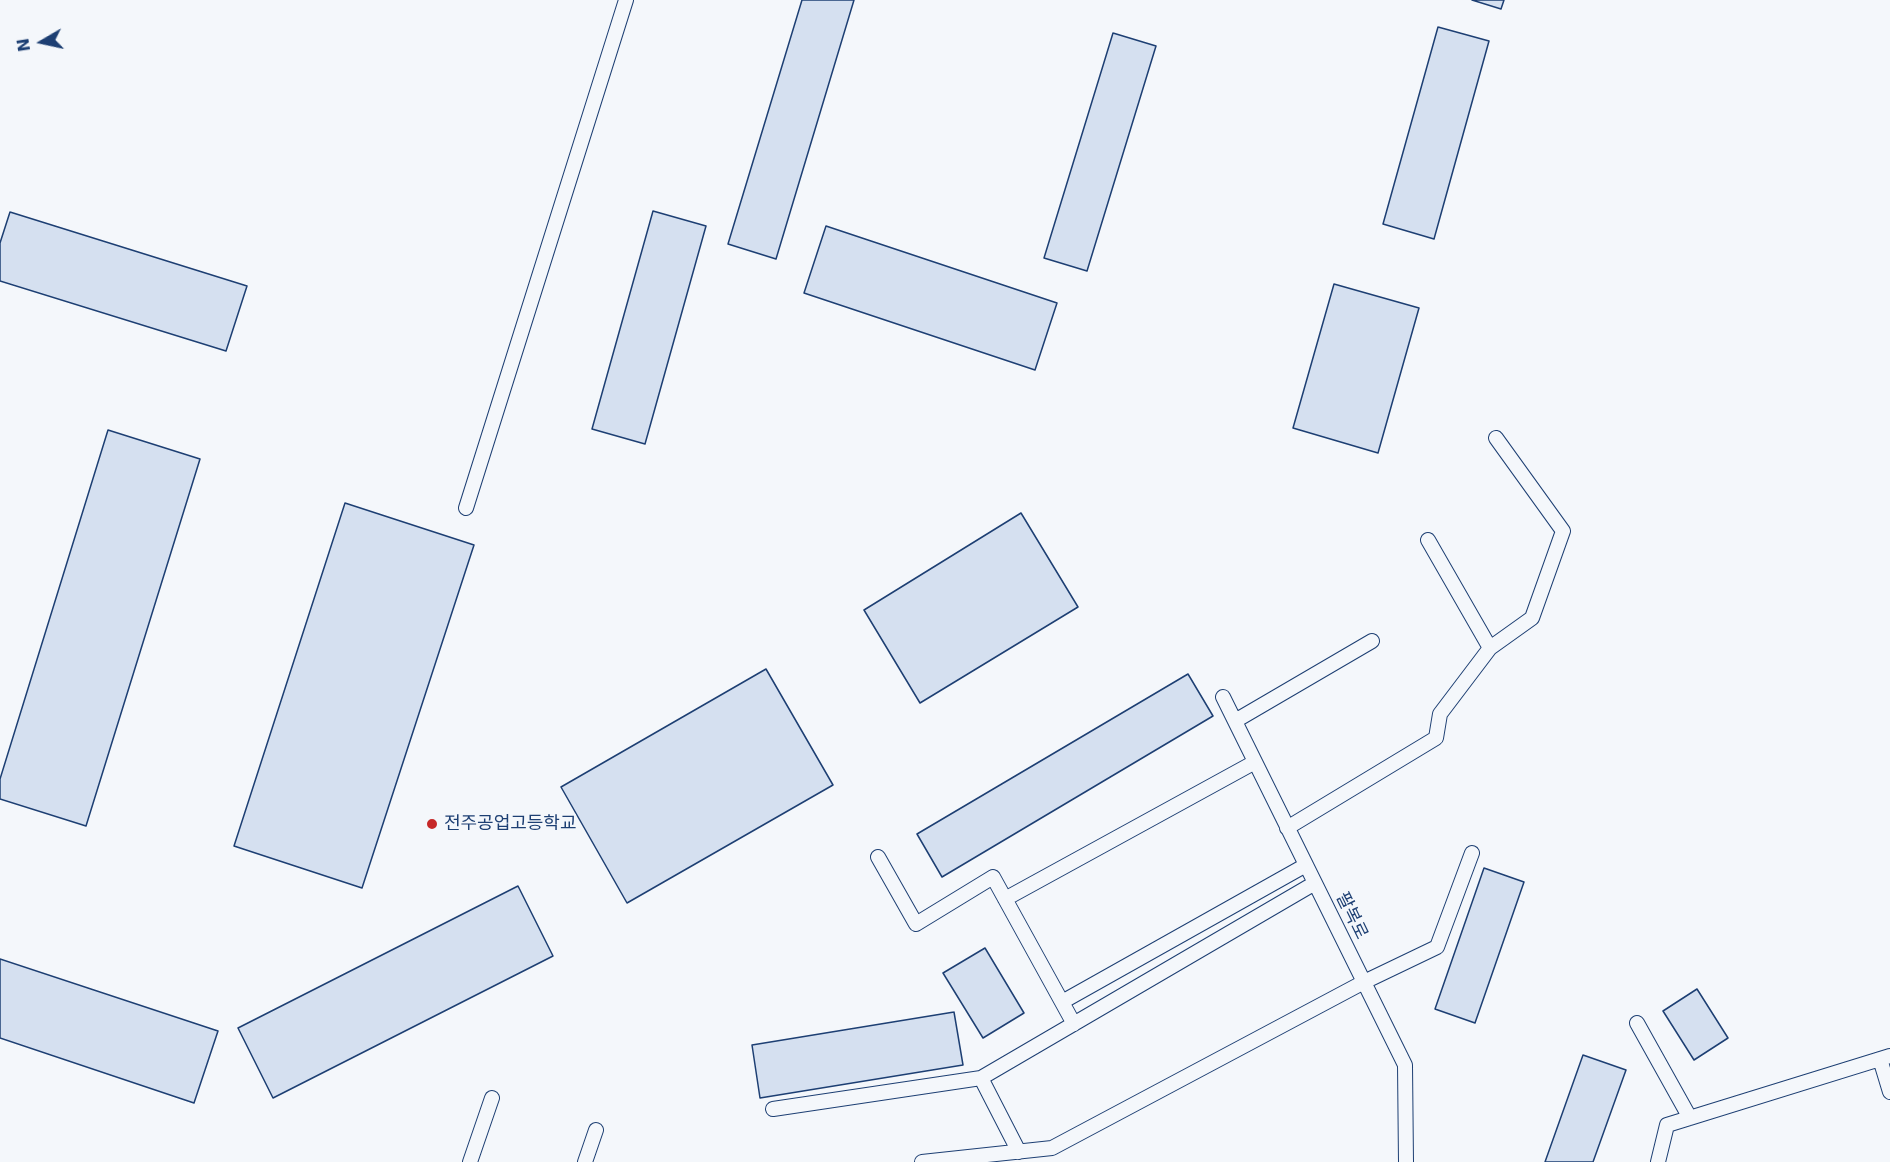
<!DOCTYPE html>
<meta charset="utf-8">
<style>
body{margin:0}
#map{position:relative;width:1890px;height:1162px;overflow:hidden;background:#f4f7fb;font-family:"DejaVu Sans",sans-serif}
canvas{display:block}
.north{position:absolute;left:12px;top:12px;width:60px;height:60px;-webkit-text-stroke:4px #f4f7fb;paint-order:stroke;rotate:261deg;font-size:16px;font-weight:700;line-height:24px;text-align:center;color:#1d3f73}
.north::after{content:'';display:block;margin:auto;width:21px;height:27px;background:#1d3f73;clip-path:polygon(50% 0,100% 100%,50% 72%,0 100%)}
</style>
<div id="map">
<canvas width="1890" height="1162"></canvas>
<div class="north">N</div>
</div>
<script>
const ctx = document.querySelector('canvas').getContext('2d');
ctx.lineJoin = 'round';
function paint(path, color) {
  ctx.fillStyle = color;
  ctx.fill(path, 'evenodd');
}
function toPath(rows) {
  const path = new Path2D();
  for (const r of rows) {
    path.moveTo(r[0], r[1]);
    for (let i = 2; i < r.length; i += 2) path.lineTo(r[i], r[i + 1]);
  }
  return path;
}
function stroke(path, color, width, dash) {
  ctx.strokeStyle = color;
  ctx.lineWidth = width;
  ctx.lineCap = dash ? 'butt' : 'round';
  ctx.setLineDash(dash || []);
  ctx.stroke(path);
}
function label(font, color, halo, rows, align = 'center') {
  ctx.font = font + ' "DejaVu Sans","Noto Sans KR",sans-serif';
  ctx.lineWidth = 4.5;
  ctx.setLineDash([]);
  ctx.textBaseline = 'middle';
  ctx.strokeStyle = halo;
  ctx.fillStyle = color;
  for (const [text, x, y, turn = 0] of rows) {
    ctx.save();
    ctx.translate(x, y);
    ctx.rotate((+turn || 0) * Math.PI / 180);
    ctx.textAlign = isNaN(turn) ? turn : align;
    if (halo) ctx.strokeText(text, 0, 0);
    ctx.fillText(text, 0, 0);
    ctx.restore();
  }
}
const building = toPath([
 [802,0,854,0,776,259,728,244,802,0],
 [1472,0,1504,0,1501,9,1472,0],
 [1438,27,1489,41,1434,239,1383,224,1438,27],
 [1113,33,1156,46,1087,271,1044,258,1113,33],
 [653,211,706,226,645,444,592,429,653,211],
 [10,212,247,286,226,351,0,281,0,243,10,212],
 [826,226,1057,303,1035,370,804,293,826,226],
 [1334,284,1419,308,1378,453,1293,428,1334,284],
 [108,430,200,459,86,826,0,799,0,779,108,430],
 [345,503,474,545,362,888,234,846,345,503],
 [1021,513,1078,607,920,703,864,610,1021,513],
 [766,669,833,785,627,903,561,787,766,669],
 [1188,674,1213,716,942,877,917,834,1188,674],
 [1484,868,1524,882,1475,1023,1435,1009,1484,868],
 [518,886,553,956,273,1098,238,1028,518,886],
 [985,948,1024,1013,983,1038,943,973,985,948],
 [0,959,218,1031,194,1103,0,1038,0,959],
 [1697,989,1728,1038,1694,1060,1663,1011,1697,989],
 [954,1012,963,1065,760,1098,752,1045,954,1012],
 [1583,1055,1626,1070,1593,1162,1545,1162,1583,1055]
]);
const lane = toPath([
 [466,508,626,0],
 [1428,540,1490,648],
 [1223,697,1405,1065,1406,1162],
 [1235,721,1372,641],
 [1287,828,1436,738,1440,714,1490,648,1532,618,1563,531,1496,438],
 [878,857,916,924,993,877,1074,1024],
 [1005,899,1255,762],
 [1062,1002,1306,865],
 [1637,1023,1690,1118],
 [1880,1059,1890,1092],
 [981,1078,1019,1152],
 [773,1109,981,1078,1315,883],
 [470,1162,492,1098],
 [585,1162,596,1130],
 [922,1162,1052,1148,1364,982,1437,947,1472,853],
 [1658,1162,1667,1125,1890,1056]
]);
const markers = [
 [432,824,6,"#c62828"]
];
const poiNames = [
 ["전주공업고등학교",444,824]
];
const streetNames = [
 ["팔복로",1351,916,64]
];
paint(building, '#d5e0f0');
stroke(building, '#1d3f73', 1.5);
stroke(lane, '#1d3f73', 16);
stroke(lane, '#f4f7fb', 14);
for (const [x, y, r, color] of markers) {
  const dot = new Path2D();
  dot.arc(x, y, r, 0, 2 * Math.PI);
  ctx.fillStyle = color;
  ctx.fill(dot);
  stroke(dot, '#f4f7fb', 2);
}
label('18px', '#1d3f73', '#f4f7fb', poiNames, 'left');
label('18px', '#1d3f73', '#f4f7fb', streetNames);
</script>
